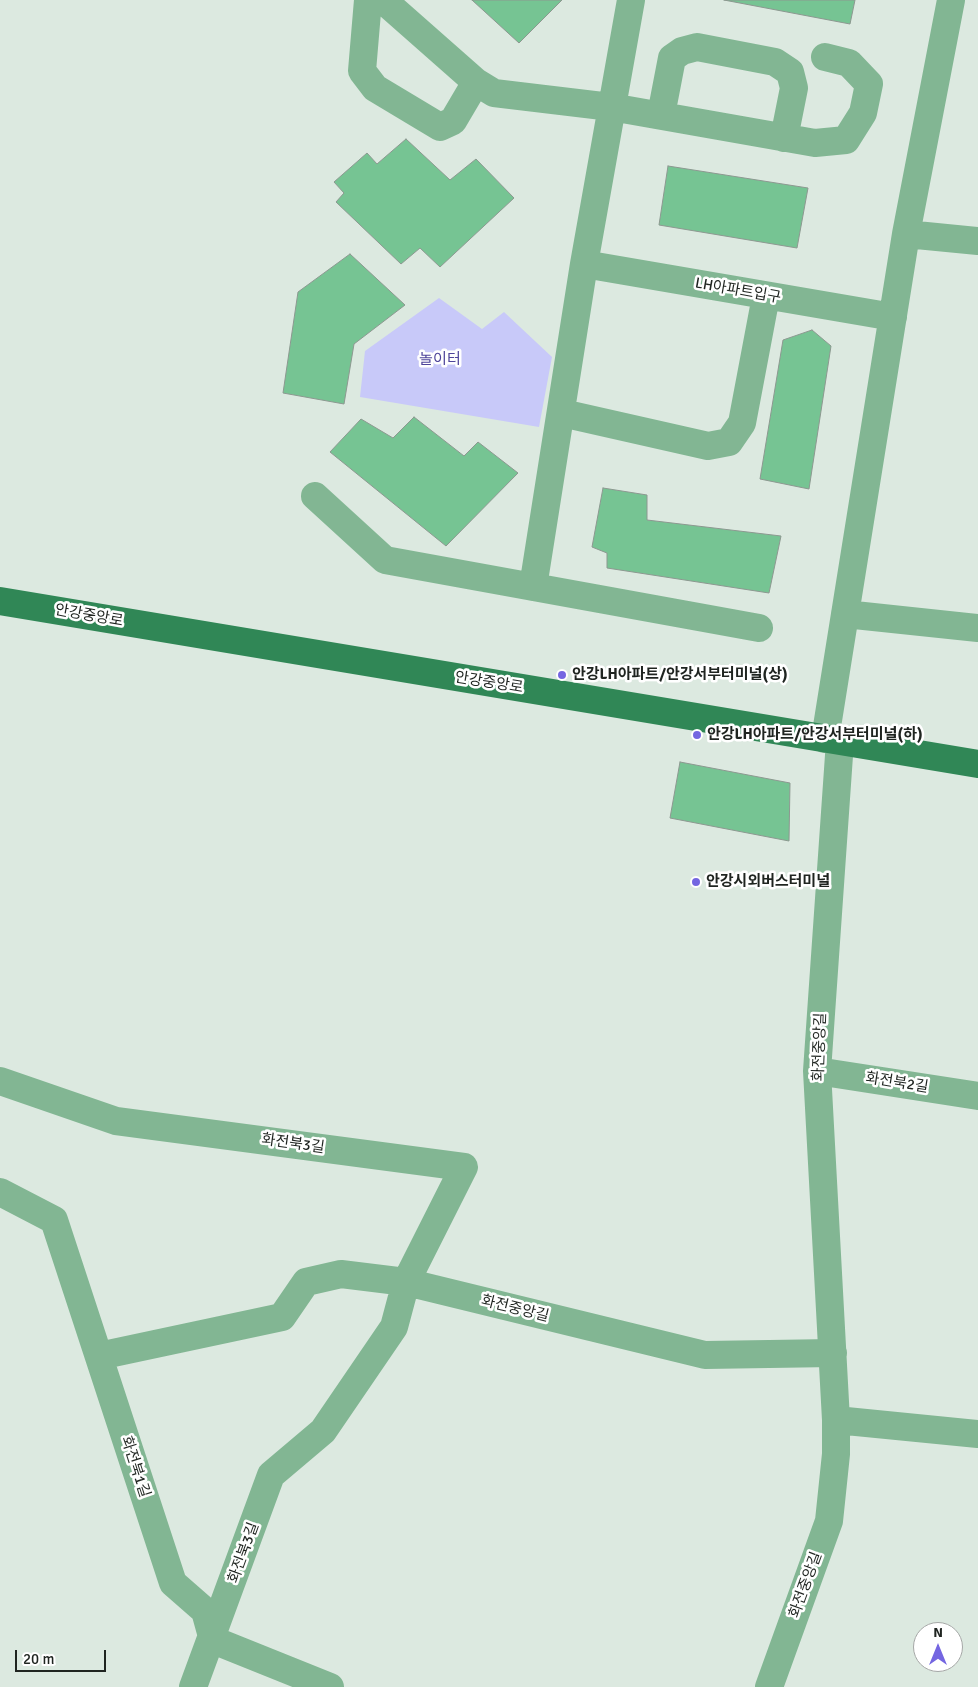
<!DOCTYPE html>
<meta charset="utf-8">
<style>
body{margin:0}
#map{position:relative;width:978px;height:1687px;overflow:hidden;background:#dce9e0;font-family:Signika,sans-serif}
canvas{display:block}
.north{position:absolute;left:913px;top:1622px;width:50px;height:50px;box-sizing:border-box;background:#fff;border:1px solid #a5a7a6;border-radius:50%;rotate:0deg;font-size:14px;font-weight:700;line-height:20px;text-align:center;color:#1f2420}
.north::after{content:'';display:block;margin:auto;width:18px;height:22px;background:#7466e1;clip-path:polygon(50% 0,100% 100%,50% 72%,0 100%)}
.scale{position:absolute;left:15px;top:1650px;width:91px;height:22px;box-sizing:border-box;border:2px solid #1f2420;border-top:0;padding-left:6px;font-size:15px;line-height:18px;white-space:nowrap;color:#1f2420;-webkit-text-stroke:4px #fff;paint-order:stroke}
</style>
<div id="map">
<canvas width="978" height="1687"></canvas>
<div class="north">N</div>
<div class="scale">20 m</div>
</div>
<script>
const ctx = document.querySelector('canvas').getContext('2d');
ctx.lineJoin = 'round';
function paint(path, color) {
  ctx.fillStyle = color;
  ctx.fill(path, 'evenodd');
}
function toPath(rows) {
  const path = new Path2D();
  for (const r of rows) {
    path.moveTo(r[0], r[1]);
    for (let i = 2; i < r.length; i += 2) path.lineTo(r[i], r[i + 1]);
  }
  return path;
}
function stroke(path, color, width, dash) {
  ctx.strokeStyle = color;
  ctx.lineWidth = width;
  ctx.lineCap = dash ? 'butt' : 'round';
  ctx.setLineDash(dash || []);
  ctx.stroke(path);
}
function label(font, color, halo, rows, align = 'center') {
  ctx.font = font + ' Signika,"Noto Sans KR",sans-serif';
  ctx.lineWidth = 5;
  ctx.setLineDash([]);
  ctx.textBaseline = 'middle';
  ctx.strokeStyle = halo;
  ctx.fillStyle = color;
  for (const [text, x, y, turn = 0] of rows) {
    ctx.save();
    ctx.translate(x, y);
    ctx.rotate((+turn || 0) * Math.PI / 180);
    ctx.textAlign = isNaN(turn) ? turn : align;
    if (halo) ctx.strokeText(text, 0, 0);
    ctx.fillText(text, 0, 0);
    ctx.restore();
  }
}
const green = toPath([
 [439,298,482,329,504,312,552,357,539,427,360,397,365,351]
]);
const building = toPath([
 [472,0,562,0,519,43,472,0],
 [724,0,855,0,850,24,724,0],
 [406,139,450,180,476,159,514,198,440,267,420,248,401,264,336,202,344,193,334,182,367,153,377,164,406,139],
 [668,166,808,188,797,248,659,225,668,166],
 [350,254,405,305,354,344,344,404,283,393,298,292,350,254],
 [812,330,831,346,809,489,760,479,783,340,812,330],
 [414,417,464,456,478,442,518,473,446,546,330,452,361,419,393,438,414,417],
 [603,488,647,495,647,520,781,536,769,593,607,568,607,553,592,547,603,488],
 [680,762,790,783,789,841,670,818,680,762]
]);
const minor = toPath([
 [368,0,362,71,375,88,440,127,453,121,476,82],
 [383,0,476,82,494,93,611,107,815,143,846,140,863,113,869,84,849,63,825,57],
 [661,115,672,58,682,51,697,47,775,62,790,72,794,88,784,138],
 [906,234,978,241],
 [584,264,893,317],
 [562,413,708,446,729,442,742,423,766,296],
 [315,496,385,560,759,628],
 [533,587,584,264,631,0],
 [845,614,978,628],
 [825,739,906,234,951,0],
 [817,1071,978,1096],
 [0,1081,116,1121,464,1167,406,1282,394,1327,323,1431,271,1475,193,1687],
 [0,1192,54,1220,173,1583,205,1611,213,1640],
 [99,1356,282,1317,306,1282,341,1274,406,1282,705,1355,833,1353],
 [836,1420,978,1434],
 [213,1640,330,1687],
 [769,1687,829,1521,836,1454,836,1420,817,1071,840,741]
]);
const major = toPath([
 [0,601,978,764]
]);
const markers = [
 [562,675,5,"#7466e1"],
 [697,735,5,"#7466e1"],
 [696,882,5,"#7466e1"]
];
const streetNames = [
 ["LH아파트입구",738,291,10],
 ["안강중앙로",89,616,10],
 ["안강중앙로",489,683,9],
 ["화전중앙길",820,1047,-88],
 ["화전북2길",897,1083,9],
 ["화전북3길",293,1144,8],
 ["화전중앙길",515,1309,14],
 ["화전북1길",135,1467,72],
 ["화전북3길",244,1553,-70],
 ["화전중앙길",806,1585,-70]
];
const parkNames = [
 ["놀이터",440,360]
];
const poiNames = [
 ["안강LH아파트/안강서부터미널(상)",572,675],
 ["안강LH아파트/안강서부터미널(하)",707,735],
 ["안강시외버스터미널",706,882]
];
paint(green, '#c8c9f9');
paint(building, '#76c493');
stroke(building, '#8c9890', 1);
stroke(minor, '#82b693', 28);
stroke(major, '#308756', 28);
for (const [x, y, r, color] of markers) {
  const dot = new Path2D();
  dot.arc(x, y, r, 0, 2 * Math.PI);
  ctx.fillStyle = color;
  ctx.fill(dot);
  stroke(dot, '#fff', 2);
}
label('15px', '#1f2420', '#fff', streetNames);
label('15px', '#4e449a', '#fff', parkNames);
label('bold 15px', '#1f2420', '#fff', poiNames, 'left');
</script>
